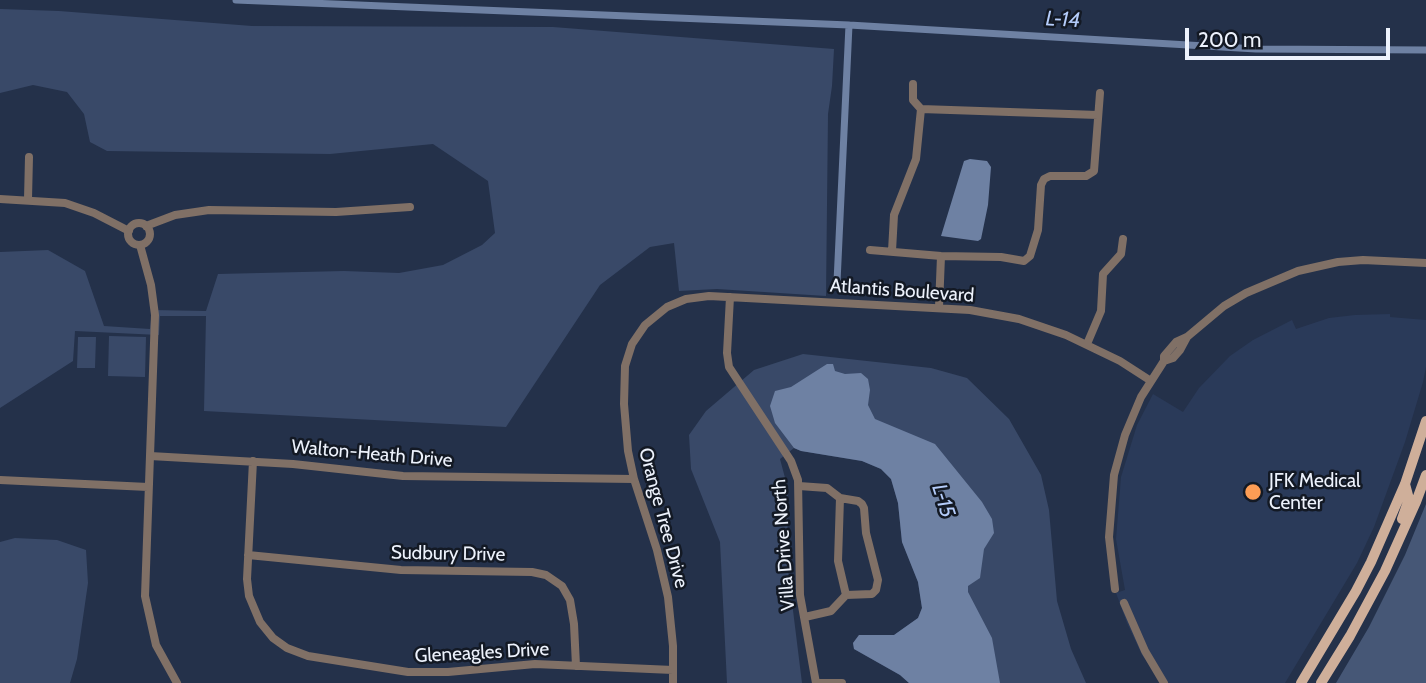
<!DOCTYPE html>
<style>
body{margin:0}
#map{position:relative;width:1426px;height:683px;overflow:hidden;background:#24314a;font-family:Cabin,sans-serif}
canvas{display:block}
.scale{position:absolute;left:1185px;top:28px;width:205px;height:32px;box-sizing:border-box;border:4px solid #edf2fc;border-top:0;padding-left:9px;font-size:21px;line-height:24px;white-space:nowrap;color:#edf2fc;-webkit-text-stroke:5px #131924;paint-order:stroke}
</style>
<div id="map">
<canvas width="1426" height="683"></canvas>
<div class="scale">200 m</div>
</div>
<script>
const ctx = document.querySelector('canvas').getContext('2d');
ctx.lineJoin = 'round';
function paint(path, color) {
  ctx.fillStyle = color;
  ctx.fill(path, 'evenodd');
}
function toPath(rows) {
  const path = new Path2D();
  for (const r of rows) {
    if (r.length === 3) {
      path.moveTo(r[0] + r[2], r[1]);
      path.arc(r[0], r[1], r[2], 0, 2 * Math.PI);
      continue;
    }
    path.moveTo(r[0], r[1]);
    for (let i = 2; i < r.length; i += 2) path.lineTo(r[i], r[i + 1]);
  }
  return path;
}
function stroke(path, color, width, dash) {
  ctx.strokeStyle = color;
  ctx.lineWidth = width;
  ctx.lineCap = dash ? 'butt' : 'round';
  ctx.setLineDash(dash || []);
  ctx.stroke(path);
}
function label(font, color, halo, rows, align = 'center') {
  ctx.font = font + ' Cabin,sans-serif';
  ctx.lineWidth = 5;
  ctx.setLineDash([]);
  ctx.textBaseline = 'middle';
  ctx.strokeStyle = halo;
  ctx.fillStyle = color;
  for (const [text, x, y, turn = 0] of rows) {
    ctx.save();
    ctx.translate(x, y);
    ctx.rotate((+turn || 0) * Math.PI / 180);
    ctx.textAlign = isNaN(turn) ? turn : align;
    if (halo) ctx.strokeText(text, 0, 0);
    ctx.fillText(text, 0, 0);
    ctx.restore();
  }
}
const built = toPath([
 [1390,314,1390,317,1426,320,1426,367,1423,382,1405,442,1374,527,1357,563,1285,683,1162,683,1142,655,1127,623,1116,593,1125,590,1116,539,1121,477,1137,425,1153,394,1183,412,1199,388,1230,356,1253,340,1292,320,1296,329,1329,318,1355,315]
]);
const green = toPath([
 [0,9,59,11,252,26,553,27,834,49,832,86,828,114,826,296,717,289,679,291,674,243,650,247,600,285,506,427,204,411,206,316,160,316,159,335,75,331,73,361,0,408,0,252,48,250,85,271,104,326,150,329,152,310,206,311,218,274,344,271,399,273,443,265,482,245,495,233,488,181,433,144,330,154,107,151,90,142,84,114,67,92,33,85,0,93],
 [109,336,146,337,145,377,108,376],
 [78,337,96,337,95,368,77,368],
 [803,354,931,368,967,378,1009,419,1041,475,1049,510,1057,601,1071,649,1086,683,909,683,900,675,854,649,853,643,859,635,894,635,918,618,922,608,918,582,902,542,898,503,891,479,881,469,862,461,801,451,794,448,780,459,788,489,787,562,802,683,727,683,720,542,691,469,689,435,706,411,754,370],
 [15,538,57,540,86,550,88,583,77,659,70,683,0,683,0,542]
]);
const forest = toPath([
 [1426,504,1426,683,1336,683,1369,627,1405,555]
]);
const water = toPath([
 [970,159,987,161,991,167,988,205,981,239,978,241,941,236,964,161],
 [827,364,833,364,835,371,845,374,861,373,868,379,870,390,868,405,875,419,935,444,982,502,992,519,994,533,984,549,980,578,968,586,968,592,992,638,1000,683,909,683,900,675,854,649,853,643,859,635,894,635,918,618,922,608,918,582,902,542,898,503,891,479,881,469,862,461,801,451,794,448,775,423,770,406,775,391,791,387]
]);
const canal = toPath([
 [236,0,849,25,1256,49,1426,50],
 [837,282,849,25]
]);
const minor = toPath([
 [913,84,913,100,921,109,1098,115],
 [0,199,65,203,94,213,129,231],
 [28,199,29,157],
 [139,234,11],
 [146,226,175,215,209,210,336,212,410,207],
 [140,245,151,285,155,315,145,596,156,645,177,683],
 [870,250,941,256,1001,257,1024,261,1030,256,1038,230,1041,185,1044,179,1050,176,1086,176,1094,171,1100,93],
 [892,251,894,215,916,159,921,109],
 [730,297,727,353,729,367,791,461,798,480,800,595,816,683],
 [939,307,941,256],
 [1087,344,1101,311,1103,274,1121,254,1123,239],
 [1164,361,1173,358,1180,350,1187,337],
 [150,456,293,464,403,476,634,479],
 [253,461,247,579,249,596,260,622,273,638,287,648,308,656,408,672,448,672,535,664,673,670],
 [0,480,148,487],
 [799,486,827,488,840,498,858,501,862,504,864,508,866,533,878,580,876,590,872,594,846,595,831,611,805,617],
 [840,498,838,561,846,595],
 [248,555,401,570,532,572,546,575,562,586,570,600,574,624,576,666],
 [1115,589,1109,537,1114,475,1125,435,1141,397,1164,361,1164,356,1176,342,1187,337,1224,306,1246,293,1298,271,1338,262,1363,260,1426,263],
 [1124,603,1145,651,1164,683],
 [673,683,673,646,668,597,657,550,634,479,628,451,624,404,625,366,632,344,645,325,667,307,686,299,709,296,970,310,1019,319,1066,335,1120,361,1151,381],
 [820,683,842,683]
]);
const major = toPath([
 [1402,519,1409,499,1405,484],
 [1301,683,1356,591,1371,562,1405,484,1426,421],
 [1321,683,1350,636,1385,571,1416,502,1426,475]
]);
const markers = [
 [1253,492,9,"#fd9d55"]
];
const streetNames = [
 ["Atlantis Boulevard",902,291,4],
 ["Walton-Heath Drive",372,454,5],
 ["Orange Tree Drive",663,518,75],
 ["Villa Drive North",784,545,-94],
 ["Sudbury Drive",448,554,1],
 ["Gleneagles Drive",482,653,-3]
];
const poiNames = [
 ["JFK Medical",1269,481],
 ["Center",1269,503]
];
const waterNames = [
 ["L-14",1063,20,3],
 ["L-15",943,501,72]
];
paint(built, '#2a3a59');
paint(green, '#394968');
paint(forest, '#465776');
paint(water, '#6e81a3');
stroke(canal, '#6e81a3', 7);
stroke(minor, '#807066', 8);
stroke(major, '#cfaf9a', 10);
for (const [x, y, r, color] of markers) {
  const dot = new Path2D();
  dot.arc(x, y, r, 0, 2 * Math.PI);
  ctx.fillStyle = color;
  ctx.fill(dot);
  stroke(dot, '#131924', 2.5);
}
label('19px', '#edf2fc', '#131924', streetNames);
label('19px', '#edf2fc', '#131924', poiNames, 'left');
label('italic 21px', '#b5cdfb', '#131924', waterNames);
</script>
